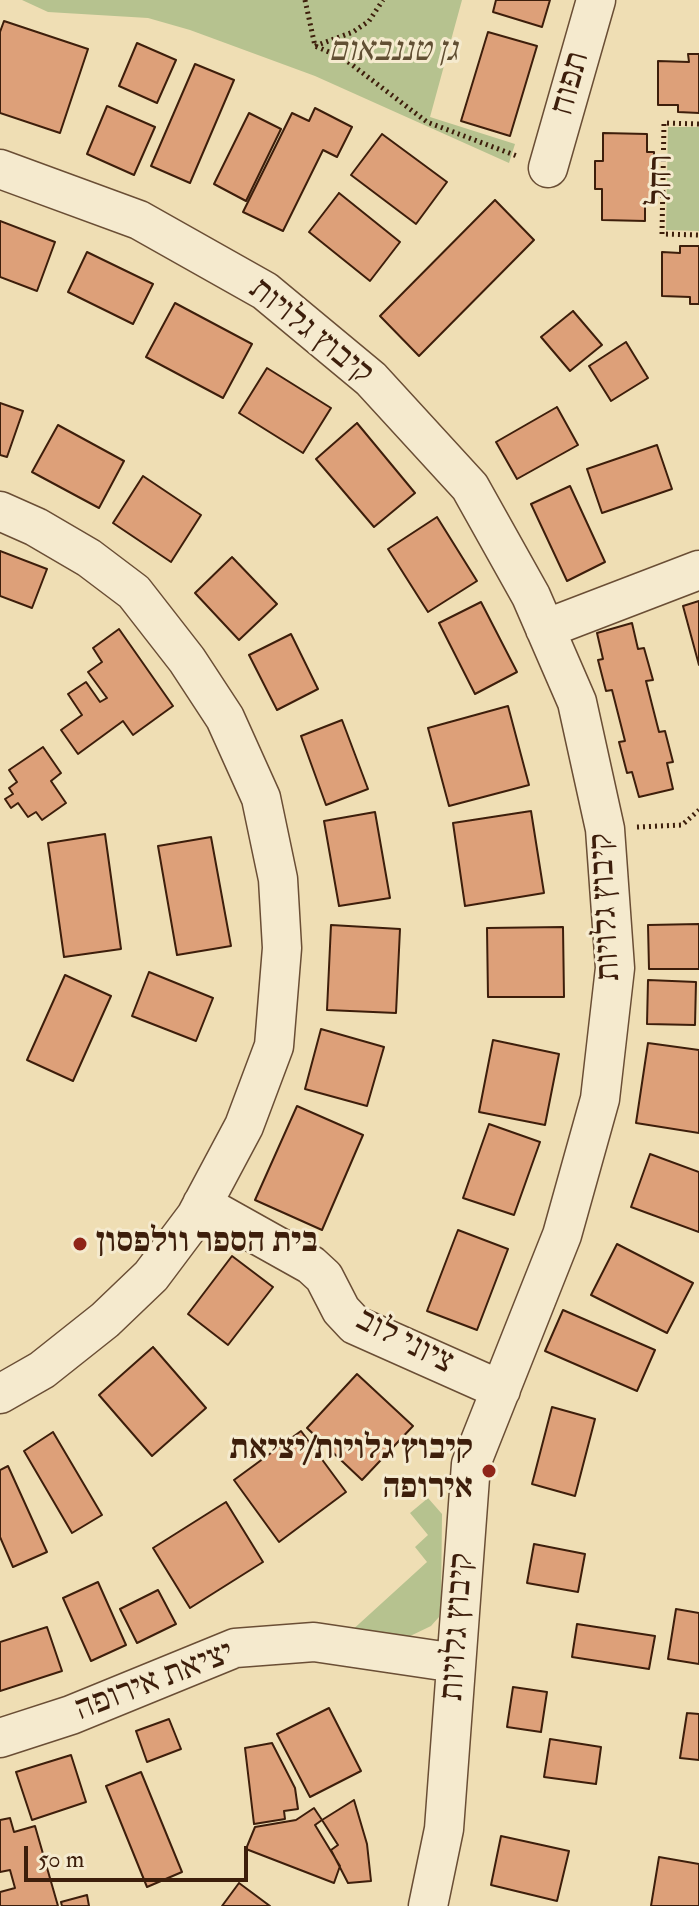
<!DOCTYPE html>
<meta charset="utf-8">
<style>
body{margin:0}
#map{position:relative;width:699px;height:1906px;overflow:hidden;background:#efdeb4;font-family:"IM FELL Double Pica",serif}
canvas{display:block}
.scale{position:absolute;left:24px;top:1846px;width:224px;height:36px;box-sizing:border-box;border:4px solid #3d1e0b;border-top:0;padding-left:10px;font-size:24px;line-height:28px;white-space:nowrap;color:#3d1e0b;-webkit-text-stroke:6px #f5eace;paint-order:stroke}
</style>
<div id="map">
<canvas width="699" height="1906"></canvas>
<div class="scale">50 m</div>
</div>
<script>
const ctx = document.querySelector('canvas').getContext('2d');
ctx.lineJoin = 'round';
function paint(path, color) {
  ctx.fillStyle = color;
  ctx.fill(path, 'evenodd');
}
function toPath(rows) {
  const path = new Path2D();
  for (const r of rows) {
    path.moveTo(r[0], r[1]);
    for (let i = 2; i < r.length; i += 2) path.lineTo(r[i], r[i + 1]);
  }
  return path;
}
function stroke(path, color, width, dash) {
  ctx.strokeStyle = color;
  ctx.lineWidth = width;
  ctx.lineCap = dash ? 'butt' : 'round';
  ctx.setLineDash(dash || []);
  ctx.stroke(path);
}
function label(font, color, halo, rows, align = 'center') {
  ctx.font = font + ' "IM FELL Double Pica","Frank Ruhl Libre",serif';
  ctx.lineWidth = 6;
  ctx.setLineDash([]);
  ctx.textBaseline = 'middle';
  ctx.strokeStyle = halo;
  ctx.fillStyle = color;
  for (const [text, x, y, turn = 0] of rows) {
    ctx.save();
    ctx.translate(x, y);
    ctx.rotate((+turn || 0) * Math.PI / 180);
    ctx.textAlign = isNaN(turn) ? turn : align;
    if (halo) ctx.strokeText(text, 0, 0);
    ctx.fillText(text, 0, 0);
    ctx.restore();
  }
}
const green = toPath([
 [22,0,462,0,430,117,515,144,509,163,315,76,190,30,148,18,48,12],
 [668,127,699,127,699,231,666,230],
 [428,1498,442,1514,441,1605,439,1617,431,1626,404,1639,349,1633,427,1562,415,1547,428,1535,410,1513]
]);
const building = toPath([
 [496,0,550,0,542,27,493,12,496,0],
 [4,21,88,49,60,133,0,113,0,32,4,21],
 [488,32,537,46,510,136,461,121,488,32],
 [137,43,176,60,157,103,119,86,137,43],
 [688,54,699,54,699,113,678,112,678,105,658,105,658,61,689,62,688,54],
 [195,64,234,80,190,183,151,166,195,64],
 [107,106,155,127,134,175,87,154,107,106],
 [315,108,352,127,337,157,323,150,283,231,243,212,292,113,309,121,315,108],
 [249,113,281,129,246,201,214,184,249,113],
 [603,133,647,134,647,152,654,152,653,201,645,201,645,221,602,220,602,189,595,189,595,161,603,161,603,133],
 [382,134,447,182,416,224,351,175,382,134],
 [339,193,400,242,370,281,309,232,339,193],
 [495,200,534,240,419,356,380,316,495,200],
 [0,221,55,242,37,291,0,277,0,221],
 [680,246,699,246,699,304,690,304,690,297,662,296,662,252,680,253,680,246],
 [87,252,153,284,133,324,68,292,87,252],
 [175,303,252,344,223,398,146,357,175,303],
 [573,311,602,345,570,371,541,337,573,311],
 [626,342,648,378,611,401,589,366,626,342],
 [267,368,331,408,303,453,239,413,267,368],
 [0,403,23,411,7,457,0,455,0,403],
 [557,407,578,445,517,479,496,442,557,407],
 [357,423,415,493,374,527,316,459,357,423],
 [58,425,124,461,99,508,32,472,58,425],
 [657,445,672,489,602,513,587,469,657,445],
 [143,476,201,515,171,562,113,523,143,476],
 [570,486,605,562,567,581,531,504,570,486],
 [437,517,477,581,428,612,388,549,437,517],
 [0,551,47,569,32,608,0,596,0,551],
 [232,557,277,604,239,640,195,593,232,557],
 [699,601,699,665,683,606,699,601],
 [481,602,517,672,475,694,439,623,481,602],
 [632,623,638,649,644,648,653,680,646,681,659,732,665,731,673,762,667,763,673,789,639,797,632,772,627,773,619,742,625,741,612,690,606,691,598,660,603,659,597,633,632,623],
 [119,629,173,706,133,735,123,721,78,754,61,730,82,715,68,694,86,682,100,702,107,698,88,672,102,662,93,648,119,629],
 [291,634,318,689,277,710,249,655,291,634],
 [508,706,529,785,449,806,428,728,508,706],
 [342,720,368,789,326,805,301,736,342,720],
 [43,747,61,773,51,781,66,803,42,820,36,812,28,817,18,803,11,808,5,799,13,794,9,788,17,782,9,770,43,747],
 [531,811,544,893,465,906,453,823,531,811],
 [375,812,390,898,339,906,324,821,375,812],
 [105,834,121,949,64,957,48,843,105,834],
 [211,837,231,946,177,955,158,846,211,837],
 [699,924,699,969,649,969,648,925,699,924],
 [331,925,400,929,396,1013,327,1010,331,925],
 [563,927,564,997,488,997,487,928,563,927],
 [149,972,213,998,196,1041,132,1016,149,972],
 [65,975,111,996,73,1081,27,1060,65,975],
 [648,980,696,982,695,1025,647,1024,648,980],
 [321,1029,384,1047,367,1106,305,1089,321,1029],
 [493,1040,559,1054,545,1125,479,1112,493,1040],
 [648,1043,699,1050,699,1133,636,1123,648,1043],
 [297,1106,363,1135,322,1230,255,1200,297,1106],
 [489,1124,540,1142,514,1215,463,1198,489,1124],
 [650,1154,699,1172,699,1232,631,1207,650,1154],
 [458,1230,508,1249,477,1330,427,1311,458,1230],
 [617,1244,693,1283,667,1333,591,1295,617,1244],
 [232,1256,273,1287,228,1345,188,1314,232,1256],
 [563,1310,655,1350,637,1391,545,1351,563,1310],
 [153,1347,206,1408,152,1456,99,1395,153,1347],
 [357,1374,413,1426,362,1480,307,1428,357,1374],
 [552,1407,595,1419,575,1496,532,1484,552,1407],
 [301,1431,346,1492,279,1542,234,1480,301,1431],
 [53,1432,102,1515,72,1533,24,1451,53,1432],
 [8,1466,47,1552,13,1567,0,1537,0,1470,8,1466],
 [226,1502,263,1562,190,1608,153,1548,226,1502],
 [534,1544,585,1554,578,1592,527,1583,534,1544],
 [98,1582,126,1645,91,1661,63,1598,98,1582],
 [158,1590,176,1624,137,1643,120,1609,158,1590],
 [676,1609,699,1613,699,1664,668,1659,676,1609],
 [577,1624,655,1636,649,1669,572,1657,577,1624],
 [47,1627,62,1671,0,1691,0,1642,47,1627],
 [513,1687,547,1692,541,1732,507,1727,513,1687],
 [329,1708,361,1771,310,1797,277,1734,329,1708],
 [687,1713,699,1714,699,1760,680,1758,687,1713],
 [169,1719,181,1749,147,1762,136,1731,169,1719],
 [550,1739,601,1747,596,1784,544,1777,550,1739],
 [272,1743,295,1788,298,1809,284,1811,285,1819,254,1824,245,1748,272,1743],
 [71,1755,86,1802,32,1820,16,1772,71,1755],
 [141,1772,182,1872,147,1887,106,1786,141,1772],
 [354,1800,367,1844,371,1881,348,1883,331,1850,338,1845,322,1820,354,1800],
 [314,1808,322,1820,315,1825,340,1866,334,1883,246,1849,255,1827,296,1820,314,1808],
 [10,1818,14,1832,35,1826,58,1906,0,1906,0,1892,15,1888,10,1870,0,1872,0,1820,10,1818],
 [501,1836,569,1851,557,1901,491,1885,501,1836],
 [659,1857,699,1864,699,1906,651,1906,659,1857],
 [239,1883,270,1906,222,1906,239,1883],
 [87,1895,89,1906,62,1906,61,1902,87,1895]
]);
const path = toPath([
 [305,0,315,46,343,58,427,122,517,156],
 [315,46,353,32,369,21,383,0],
 [699,124,664,123,662,234,699,235],
 [637,827,682,825,699,810]
]);
const minor = toPath([
 [548,168,596,0],
 [0,169,139,220,265,291,371,379,470,487,531,596,577,702,605,829,615,968,600,1099,562,1235,471,1464,444,1829,428,1906],
 [0,511,36,527,89,558,134,592,187,660,225,718,261,798,278,879,282,948,274,1046,244,1126,196,1216,151,1276,105,1320,42,1370,0,1394],
 [545,629,699,570],
 [202,1204,311,1265,324,1277,341,1310,355,1325,501,1390],
 [0,1738,71,1715,235,1648,314,1642,456,1663]
]);
const markers = [
 [80,1244,8,"#8f2418"],
 [489,1471,8,"#8f2418"]
];
const parkNames = [
 ["גן טננבאום",393,53]
];
const streetNames = [
 ["תפוח",572,84,-74],
 ["רחל",663,180,-89],
 ["קיבוץ גלויות",310,333,39],
 ["קיבוץ גלויות",607,907,-93],
 ["ציוני לוב",404,1343,27],
 ["קיבוץ גלויות",459,1627,-86],
 ["יציאת אירופה",155,1683,-21]
];
const poiNames = [
 ["בית הספר וולפסון",96,1244],
 ["קיבוץ גלויות/יציאת",473,1451,"right"],
 ["אירופה",473,1490,"right"]
];
paint(green, '#b6c28f');
paint(building, '#dda079');
stroke(building, '#3d1e0b', 2);
stroke(minor, '#6a4e35', 41);
stroke(path, '#3d1e0b', 5, [2, 4]);
stroke(minor, '#f5eace', 38);
for (const [x, y, r, color] of markers) {
  const dot = new Path2D();
  dot.arc(x, y, r, 0, 2 * Math.PI);
  ctx.fillStyle = color;
  ctx.fill(dot);
  stroke(dot, '#f5eace', 3);
}
label('italic 34px', '#614f33', '#f5eace', parkNames);
label('34px', '#3d1e0b', '#f5eace', streetNames);
label('bold 34px', '#3d1e0b', '#f5eace', poiNames, 'left');
</script>
